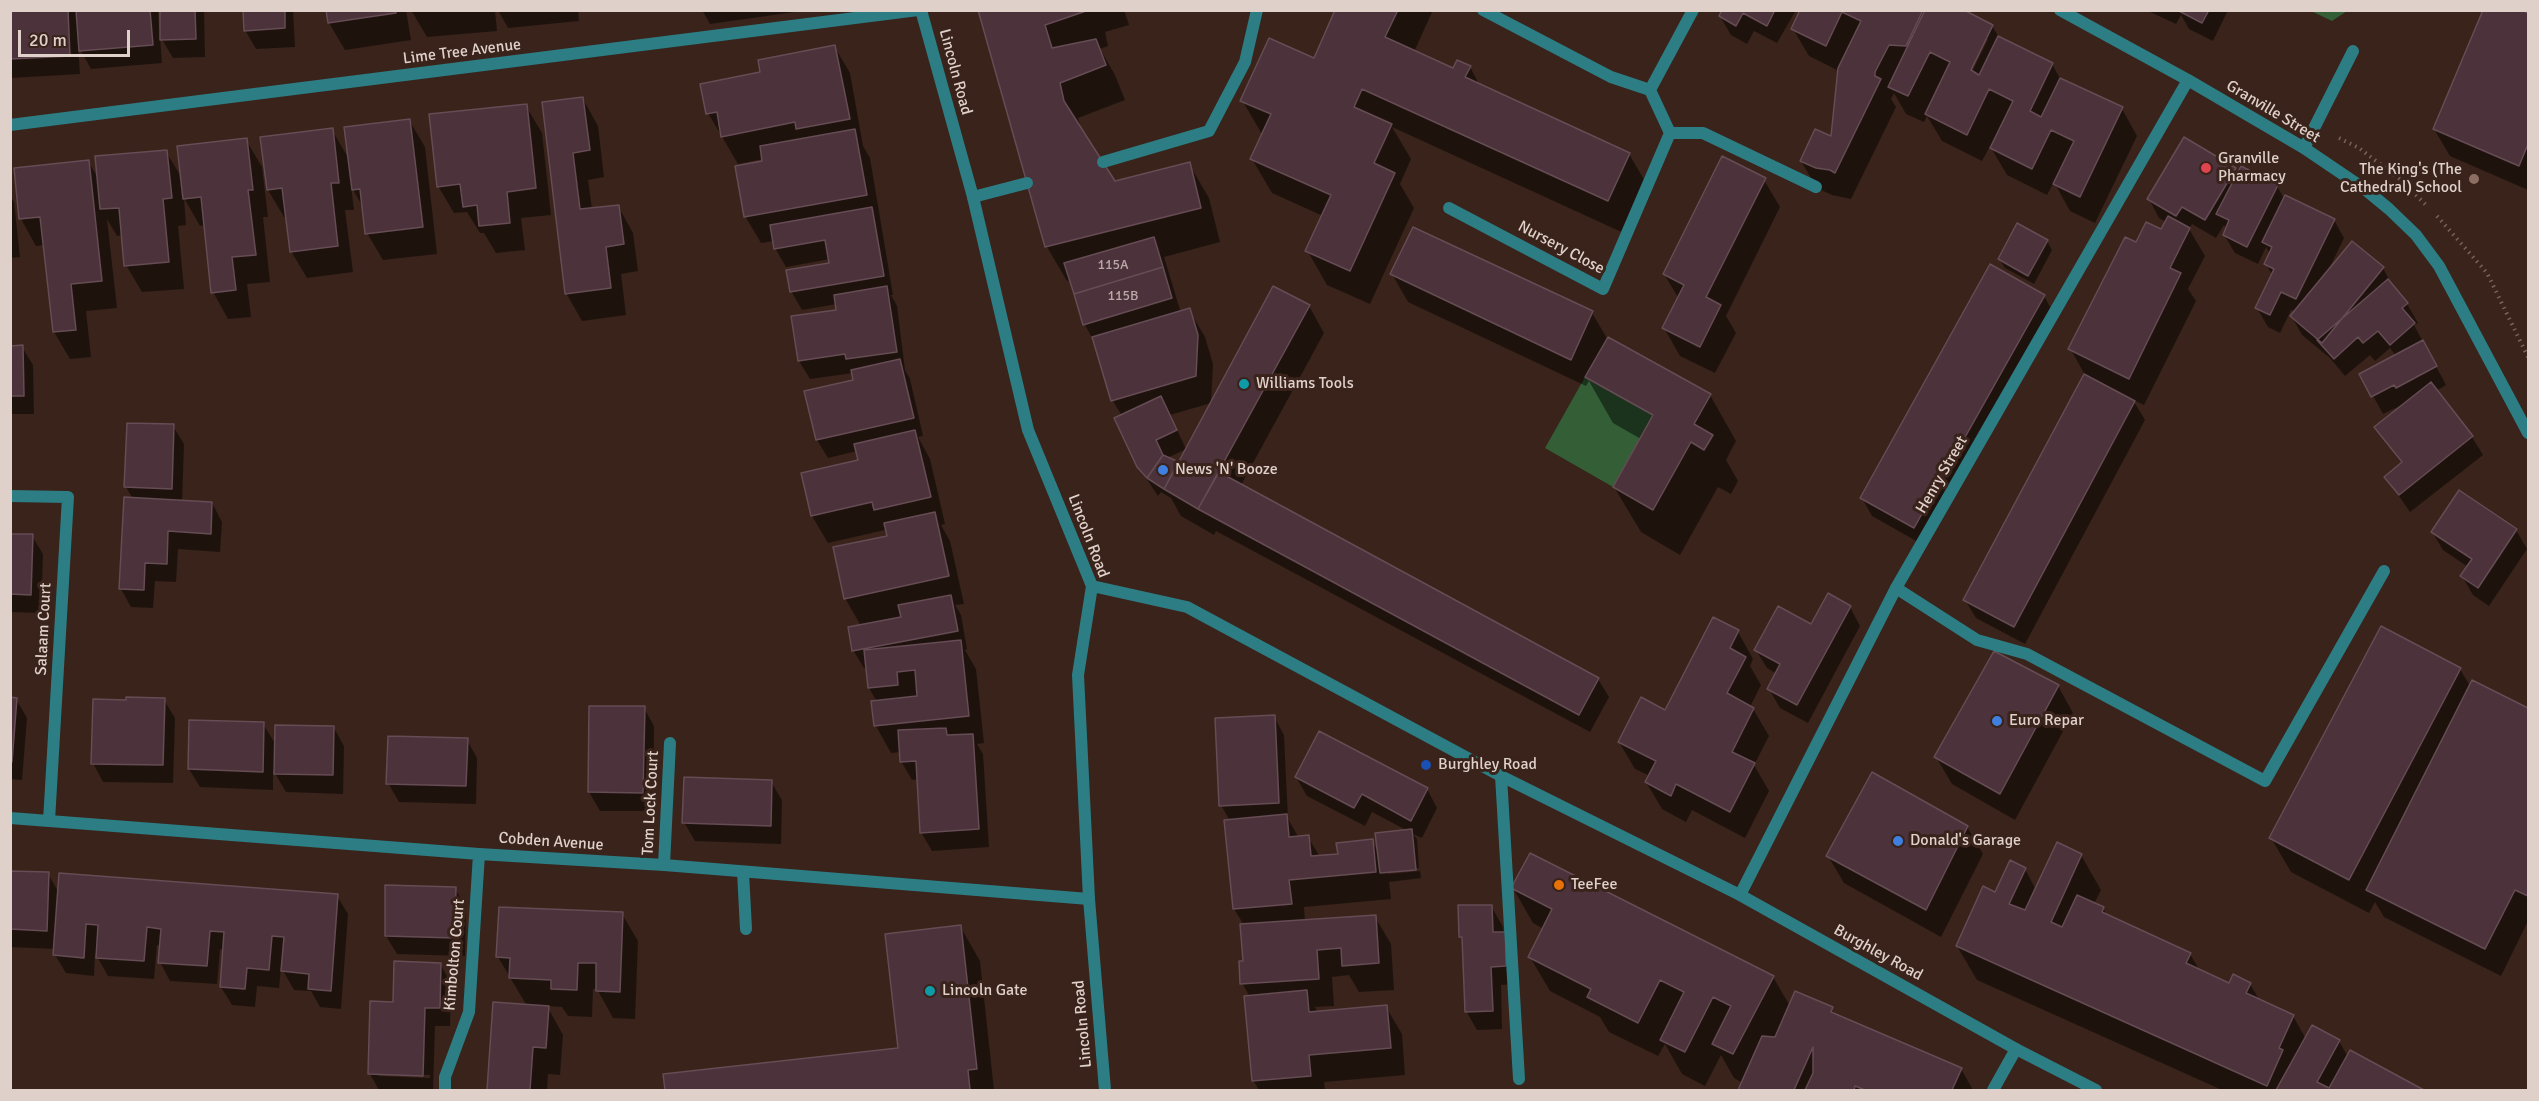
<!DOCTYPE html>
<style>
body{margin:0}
#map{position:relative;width:2539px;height:1101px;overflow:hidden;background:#39231a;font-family:Signika,sans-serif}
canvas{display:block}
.frame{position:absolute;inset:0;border:12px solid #dfd0ca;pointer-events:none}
.scale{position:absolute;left:18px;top:30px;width:112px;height:27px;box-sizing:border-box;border:3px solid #dfd0ca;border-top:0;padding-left:8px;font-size:18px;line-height:21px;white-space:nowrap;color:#dfd0ca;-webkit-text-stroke:4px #39231a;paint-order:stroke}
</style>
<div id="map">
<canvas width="2539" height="1101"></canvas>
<div class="frame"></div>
<div class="scale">20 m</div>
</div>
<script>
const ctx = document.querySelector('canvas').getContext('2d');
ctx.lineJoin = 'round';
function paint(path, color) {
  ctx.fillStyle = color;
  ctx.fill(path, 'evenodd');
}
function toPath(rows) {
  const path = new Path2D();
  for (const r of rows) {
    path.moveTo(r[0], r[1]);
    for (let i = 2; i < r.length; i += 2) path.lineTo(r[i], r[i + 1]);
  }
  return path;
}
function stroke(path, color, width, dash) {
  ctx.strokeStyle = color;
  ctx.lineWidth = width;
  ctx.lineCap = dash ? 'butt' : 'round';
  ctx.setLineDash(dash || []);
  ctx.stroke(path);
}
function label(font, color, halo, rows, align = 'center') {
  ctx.font = font + ' Signika,sans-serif';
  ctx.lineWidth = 6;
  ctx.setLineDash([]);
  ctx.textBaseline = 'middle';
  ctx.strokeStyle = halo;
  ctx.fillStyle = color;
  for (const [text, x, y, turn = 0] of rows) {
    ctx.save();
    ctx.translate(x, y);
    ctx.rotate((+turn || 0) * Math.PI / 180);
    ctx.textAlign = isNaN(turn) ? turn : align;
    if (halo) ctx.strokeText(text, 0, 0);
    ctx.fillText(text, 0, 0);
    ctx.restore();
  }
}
const green = toPath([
 [2311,11,2347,11,2332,21],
 [1585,377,1653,415,1613,487,1545,448]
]);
const shadow = toPath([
 [10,10,158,10,159,28,162,27,161,10,204,10,205,57,173,58,160,36,162,63,91,69,78,46,80,74,11,78],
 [244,10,293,10,295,47,256,49,245,30],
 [327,10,406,10,411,40,345,50,329,23],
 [411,10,495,10,497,31,427,37],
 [498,10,578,10,579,21,508,28],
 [702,10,809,10,710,24],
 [980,10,1124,10,1129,25,1105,32,1108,46,1100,49,1115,75,1125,100,1078,118,1082,131,1115,183,1189,164,1209,198,1220,242,1164,257,1181,313,1189,310,1205,337,1213,364,1211,403,1170,415,1186,449,1167,458,1179,464,1309,306,1324,333,1241,485,1598,679,1609,697,1590,732,1216,531,1214,535,1181,516,1171,498,1161,492,1158,496,1138,466,1122,416,1113,401,1095,343,1085,325,1071,280,1067,281,1047,247],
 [1337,10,1433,10,1414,52,1454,70,1470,67,1480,86,1629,154,1649,188,1628,235,1392,127,1411,159,1400,184,1414,208,1370,304,1327,285,1307,250,1323,216,1272,193,1252,159,1263,136,1242,100,1314,60],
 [1724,10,1796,10,1777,43,1754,31,1747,44,1731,35,1720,16],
 [1802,10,1961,10,1992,26,2000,39,2052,64,2061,80,2122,109,2137,136,2095,223,2070,211,2054,182,2047,195,2007,175,1990,146,1982,161,1942,141,1927,116,1924,122,1906,114,1894,93,1891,99,1896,107,1851,199,1832,195,1817,188,1801,161,1832,139,1839,71,1809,56,1793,29],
 [1984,39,1988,39,1969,78,1966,76],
 [2146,10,2228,10,2213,41,2189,29,2181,15,2176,24],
 [2518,10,2528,15,2528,190,2450,156,2434,129],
 [834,46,850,73,863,146,870,158,893,295,891,295,897,306,905,370,910,379,923,436,918,437,930,459,945,524,941,525,950,541,964,604,955,605,961,615,967,649,965,650,976,669,984,743,977,744,983,754,989,847,932,851,921,832,918,779,912,780,901,761,901,752,891,753,876,726,873,702,877,702,869,688,867,668,864,668,853,650,861,626,845,598,889,537,885,530,828,543,812,516,859,461,857,451,828,458,817,440,855,381,853,373,810,379,799,361,838,311,837,304,802,310,791,291,831,264,830,259,786,267,775,248,774,241,761,243,745,216,764,163,763,159,738,164,708,113,762,73],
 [583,99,598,126,604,177,588,180,592,209,618,206,633,233,638,271,621,274,626,315,582,321,566,293,543,104],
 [526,106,542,133,551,215,521,218,525,250,496,253,484,233,480,233,467,212,454,213,438,186],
 [409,120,425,147,437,254,383,260,367,233,364,209,351,186,354,210,345,210,353,272,307,278,291,251,287,217,284,217,268,190,332,130,350,161],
 [2184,139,2235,169,2238,174,2241,168,2277,186,2284,199,2334,220,2344,238,2330,267,2383,268,2393,287,2407,304,2418,323,2414,325,2446,385,2436,391,2472,437,2483,455,2410,512,2386,477,2402,464,2376,427,2404,404,2383,414,2361,374,2396,356,2390,348,2375,361,2370,355,2345,376,2330,358,2302,335,2292,317,2296,312,2291,310,2280,333,2268,327,2257,308,2273,276,2266,264,2270,254,2266,247,2258,264,2235,253,2224,235,2227,230,2224,225,2216,238,2192,224,2189,229,2205,256,2188,289,2196,301,2144,405,2133,400,2145,420,2025,644,1976,618,1965,600,2085,375,2070,348,2137,244,2161,231,2166,222,2159,218,2149,199],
 [246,140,262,167,268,217,263,217,270,282,247,284,251,317,228,319,213,292,205,225,200,226,184,198,186,225,178,226,184,289,142,292,126,265,123,235,117,236,107,219,117,308,86,311,91,357,70,359,54,332,44,245,36,246,21,219,88,161,99,180,166,152,182,178],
 [1764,180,1780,207,1726,316,1736,333,1715,373,1680,356,1664,328,1679,299,1664,274],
 [10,196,14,202,20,257,10,258],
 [1414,229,1592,313,1608,340,1710,395,1736,441,1726,460,1738,481,1731,494,1718,487,1680,555,1641,532,1614,487,1641,439,1613,423,1589,381,1586,386,1408,302,1392,274],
 [2047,241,2052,250,2034,284,2005,268,1999,259],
 [2044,296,2054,314,1925,546,1872,516,1862,498],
 [10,347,22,347,33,365,34,414,10,414],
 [173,426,184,444,182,502,212,503,222,522,220,552,178,549,176,582,155,581,153,608,131,607,121,589,133,499,126,487],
 [2459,492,2516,530,2527,549,2489,606,2473,595,2462,576,2468,567,2443,550,2432,532],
 [10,535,32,536,43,554,41,613,10,612],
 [1850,607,1860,626,1808,723,1780,708,1769,689,1777,674,1767,668,1756,650],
 [1738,632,1753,659,1750,666,1761,685,1750,707,1753,709,1769,736,1754,765,1769,791,1745,838,1692,810,1686,822,1662,809,1646,782,1650,776,1635,769,1619,742,1666,712],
 [2460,669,2470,686,2472,682,2528,710,2528,921,2501,976,2384,917,2375,902,2369,913,2291,872,2271,838],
 [2058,686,2073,713,2015,820,1952,784,1936,757],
 [10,699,16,699,27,718,22,780,10,779],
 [164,700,175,718,173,783,103,782,93,763],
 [644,708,654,726,653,811,600,811,589,792],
 [1274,717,1284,735,1288,819,1299,838,1308,837,1320,857,1339,855,1372,841,1379,853,1408,831,1372,812,1365,826,1307,796,1296,777,1427,789,1437,808,1422,838,1413,834,1417,839,1419,868,1388,871,1388,874,1420,871,1421,878,1389,882,1391,899,1304,907,1305,921,1375,917,1391,944,1394,990,1359,992,1349,975,1332,977,1334,1006,1315,1007,1318,1013,1386,1007,1402,1034,1405,1075,1324,1082,1325,1090,1259,1090,1253,1080,1250,997,1242,983,1244,963,1244,925,1234,909,1230,821,1221,805],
 [263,724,276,745,334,728,344,746,343,794,286,792,273,770,273,790,200,787,189,769],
 [467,740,477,758,476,804,399,802,388,783],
 [771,782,782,800,781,844,695,841,684,822],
 [1967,827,1983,854,1941,937,1844,883,1828,856],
 [2081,855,2101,890,2094,904,2103,908,2108,917,2190,954,2200,971,2230,985,2250,984,2260,1001,2293,1016,2306,1039,2339,1041,2348,1057,2350,1052,2421,1090,2222,1090,1977,980,1957,946,1996,894,2025,869,2036,890],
 [10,872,48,874,59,893,337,896,348,914,341,1009,320,1007,311,991,294,990,281,967,279,988,257,986,255,1007,232,1005,221,987,224,950,220,949,217,984,170,981,160,962,161,946,157,945,154,979,108,976,95,953,94,976,66,973,55,955,55,949,10,947],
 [1513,888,1773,977,1790,1006,1831,1008,1835,1015,1961,1069,1973,1090,1740,1090,1743,1083,1734,1078,1721,1055,1705,1086,1682,1074,1665,1044,1658,1056,1609,1032,1600,1017,1550,991,1530,957,1544,929,1533,923],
 [455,889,466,907,465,956,397,954,386,936],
 [1491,906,1502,925,1516,984,1501,985,1502,1029,1477,1030,1466,1011,1464,943,1461,937,1460,907],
 [622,914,638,941,635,1019,613,1018,597,989,593,989,592,1017,568,1016,562,1007,547,1006,563,1035,560,1075,548,1074,547,1090,488,1090,495,1004,527,1006,498,957],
 [960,926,980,961,994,1090,666,1090,665,1076,900,1049],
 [440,964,451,983,450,1026,435,1026,433,1090,379,1090,370,1074,394,1004],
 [379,1073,430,1075,430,1078,379,1076]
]);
const building = toPath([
 [10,10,68,10,70,56,10,59,10,10],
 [76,10,150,10,153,45,79,51,76,10],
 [160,10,195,10,196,39,160,40,160,10],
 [243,10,285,10,285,28,244,31,243,10],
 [326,10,396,10,396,13,328,23,326,10],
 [978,10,1089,10,1045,25,1052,48,1096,39,1106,65,1060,83,1064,101,1115,181,1190,162,1201,208,1045,247,978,10],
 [1335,10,1398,10,1385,37,1453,68,1457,60,1471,66,1465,77,1630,153,1608,201,1362,89,1354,107,1392,124,1374,163,1395,173,1350,271,1305,251,1331,195,1250,159,1271,114,1240,101,1269,38,1314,58,1335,10],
 [1722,10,1775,10,1767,26,1743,13,1736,26,1719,16,1722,10],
 [1800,10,1923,10,1906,46,1889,45,1875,72,1875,76,1881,79,1835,173,1830,170,1816,168,1800,161,1815,129,1831,136,1838,68,1861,21,1842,12,1826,46,1791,29,1800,10],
 [1925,10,1964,10,1993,25,1971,70,1979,75,1998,36,2053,63,2030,111,2041,117,2060,78,2123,107,2080,197,2053,184,2074,141,2051,130,2032,169,1990,148,2013,101,1989,89,1967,135,1925,114,1950,62,1930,52,1908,96,1888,87,1925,10],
 [2177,10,2209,10,2202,23,2177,10],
 [2483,10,2522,10,2528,13,2528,144,2519,166,2433,129,2483,10],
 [835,45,850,119,796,129,795,122,721,137,717,112,706,114,700,84,760,72,758,60,835,45],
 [583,97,590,150,573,153,580,209,619,205,624,244,606,247,611,288,565,294,542,102,583,97],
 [527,104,536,188,507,192,510,223,479,226,477,205,463,207,460,184,437,187,429,114,527,104],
 [410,119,423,227,365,234,360,189,352,190,344,127,410,119],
 [333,128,339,183,331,183,338,246,290,252,282,188,267,190,260,137,333,128],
 [855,129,867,195,744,217,735,166,762,161,760,146,855,129],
 [2184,137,2236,168,2205,220,2182,207,2176,216,2147,199,2184,137],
 [247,138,253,190,248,190,256,255,232,257,236,290,211,293,201,197,183,199,177,146,247,138],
 [167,150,172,198,163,199,169,262,124,266,119,208,100,209,95,156,167,150],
 [1722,156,1766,178,1706,297,1721,305,1700,347,1662,328,1684,285,1663,274,1722,156],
 [89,160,102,281,71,284,76,330,53,332,40,217,19,219,14,168,89,160],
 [2241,166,2278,185,2247,247,2223,235,2229,220,2216,214,2241,166],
 [2285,195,2335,219,2296,299,2281,292,2270,315,2255,308,2274,269,2264,264,2272,247,2262,242,2285,195],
 [872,207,884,276,790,292,786,270,829,263,825,240,774,249,770,225,872,207],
 [2168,216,2190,228,2170,268,2181,273,2129,379,2068,349,2125,237,2136,242,2146,222,2161,229,2168,216],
 [2017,223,2048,240,2028,276,1998,259,2017,223],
 [1413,227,1593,311,1571,360,1390,274,1413,227],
 [1154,237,1163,267,1074,294,1064,263,1154,237],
 [2352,241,2384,267,2322,343,2290,316,2352,241],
 [1990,264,2045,295,1914,528,1860,498,1990,264],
 [1163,267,1172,298,1083,325,1074,294,1163,267],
 [2388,279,2408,303,2402,308,2415,323,2390,345,2378,331,2363,343,2358,337,2334,359,2317,340,2388,279],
 [887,286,897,352,846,359,845,354,798,361,791,316,836,310,834,295,887,286],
 [1273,286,1310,305,1198,509,1164,489,1273,286],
 [1190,308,1198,335,1196,376,1111,401,1092,337,1190,308],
 [1608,337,1711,394,1694,424,1713,435,1704,450,1691,442,1653,510,1613,487,1653,415,1585,377,1608,337],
 [2423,340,2437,366,2396,388,2394,385,2371,397,2359,374,2423,340],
 [23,345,24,396,10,396,10,346,23,345],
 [900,359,914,418,816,440,804,391,853,380,851,370,900,359],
 [2084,374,2135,401,2014,627,1963,600,2084,374],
 [2431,382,2473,436,2399,495,2384,477,2402,462,2374,427,2431,382],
 [1161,396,1177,430,1156,440,1163,455,1147,478,1137,467,1114,418,1161,396],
 [127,423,174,424,172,489,124,487,127,423],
 [915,430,931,497,874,510,872,502,811,516,801,473,858,460,854,444,915,430],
 [1163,455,1179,462,1164,489,1147,478,1163,455],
 [1219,472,1599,678,1579,715,1198,509,1219,472],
 [2459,490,2517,529,2478,588,2460,576,2472,559,2431,532,2459,490],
 [124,497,212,502,211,534,168,531,167,564,145,563,144,590,119,589,124,497],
 [935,512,949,576,844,599,833,547,887,536,884,523,935,512],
 [10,534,33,534,31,595,10,594,10,534],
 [1828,593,1851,606,1797,705,1767,689,1780,664,1754,650,1778,606,1811,624,1828,593],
 [951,595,958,631,852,651,848,627,901,617,898,605,951,595],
 [1713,617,1739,630,1730,648,1746,657,1727,693,1754,708,1732,752,1755,763,1730,812,1676,784,1671,796,1645,782,1656,761,1618,742,1641,697,1665,710,1713,617],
 [2381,626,2461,668,2349,880,2269,838,2381,626],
 [961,640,969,716,874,726,871,701,917,696,915,670,897,672,898,685,868,688,864,650,961,640],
 [1994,651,2059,685,2000,794,1934,757,1994,651],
 [2472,680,2528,708,2528,896,2515,890,2485,949,2366,890,2472,680],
 [10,697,17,698,12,762,10,762,10,697],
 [126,697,165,698,163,765,91,764,93,699,126,700,126,697],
 [589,706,645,706,643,793,588,792,589,706],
 [1275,715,1279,803,1219,806,1215,718,1275,715],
 [189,720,264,722,263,772,188,769,189,720],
 [275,725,334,726,333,775,274,774,275,725],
 [946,728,947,735,973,734,979,829,920,833,916,761,900,762,898,730,946,728],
 [1319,731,1428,788,1411,821,1362,794,1354,808,1295,777,1319,731],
 [388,736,468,738,466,786,386,784,388,736],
 [1872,772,1968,826,1926,910,1826,856,1872,772],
 [684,777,772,780,771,826,682,823,684,777],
 [1287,814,1289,837,1309,835,1311,856,1338,854,1336,843,1373,839,1376,872,1289,880,1292,904,1233,909,1224,820,1287,814],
 [1412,829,1416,870,1380,873,1375,833,1412,829],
 [2057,842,2082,854,2051,922,2062,927,2077,895,2104,907,2102,912,2191,953,2186,963,2229,983,2233,974,2251,983,2246,993,2294,1015,2279,1048,2283,1050,2267,1086,1956,946,1983,886,1995,892,2010,860,2026,868,2009,904,2025,910,2057,842],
 [1530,853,1774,976,1733,1054,1712,1044,1731,1006,1713,997,1685,1052,1660,1040,1684,992,1660,980,1638,1023,1587,997,1591,989,1528,957,1552,909,1511,888,1530,853],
 [10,871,49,872,47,931,10,929,10,871],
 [59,873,338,894,331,991,308,989,309,974,281,971,284,937,272,936,269,970,247,968,245,989,220,987,224,932,210,931,207,966,158,963,161,929,147,927,144,961,96,958,98,925,86,924,84,958,53,955,59,873],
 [385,885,456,887,455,938,385,936,385,885],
 [1458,905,1492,905,1493,932,1506,932,1506,966,1491,967,1493,1011,1465,1012,1462,937,1459,937,1458,905],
 [499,907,623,912,620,992,596,991,596,963,578,963,577,990,551,989,551,980,509,978,510,958,496,957,499,907],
 [1376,915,1379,963,1342,966,1341,948,1317,950,1319,979,1240,984,1239,961,1243,961,1240,924,1376,915],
 [961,925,977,1069,968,1070,970,1090,665,1090,663,1074,898,1048,885,934,961,925],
 [394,961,441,963,440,1008,425,1008,423,1076,368,1074,370,1001,393,1002,394,961],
 [1307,990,1309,1012,1387,1005,1391,1048,1309,1055,1311,1076,1252,1081,1244,996,1307,990],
 [1795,991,1833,1007,1831,1012,1962,1068,1952,1090,1865,1090,1855,1086,1854,1090,1805,1090,1813,1073,1813,1047,1794,1090,1738,1090,1762,1036,1775,1037,1795,991],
 [493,1002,549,1006,546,1048,533,1047,530,1090,487,1090,493,1002],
 [2312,1025,2340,1040,2317,1082,2329,1088,2350,1050,2424,1090,2276,1090,2312,1025]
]);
const path = toPath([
 [2339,138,2359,148,2401,180,2427,206],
 [2437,216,2487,273,2528,357]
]);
const service = toPath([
 [2304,148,2353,51],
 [1103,162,1209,131,1245,62,1257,10],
 [973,197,1027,183],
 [1896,588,1977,640,2027,654,2265,781,2384,571],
 [1501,776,1519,1079],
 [743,872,746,929]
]);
const minor = toPath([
 [1483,10,1611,77,1650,90],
 [2060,10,2188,80,2304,148,2366,190,2389,209,2416,235,2439,266,2528,433],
 [10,125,918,10],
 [1670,133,1703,133,1816,187],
 [1449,208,1603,289,1670,133,1650,90,1693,10],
 [10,496,68,497,49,821],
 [10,818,479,854,664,865,1089,899],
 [664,865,670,743],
 [1740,895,1896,588,2188,80],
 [445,1090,445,1077,469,1012,479,854],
 [1993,1090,2016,1049]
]);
const tertiary = toPath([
 [921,10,973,197,1028,430,1092,586,1078,675,1089,899,1105,1090],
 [1092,586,1187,607,1501,776,1740,895,2016,1049,2096,1090]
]);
const markers = [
 [2206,168,6,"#e0444e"],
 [2474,179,6,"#8d6e63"],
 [1244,384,6,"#0f9aa8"],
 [1163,470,6,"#3f7fe0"],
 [1997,721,6,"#3f7fe0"],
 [1426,765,6,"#1a4fb4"],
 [1898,841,6,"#3f7fe0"],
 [1559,885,6,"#e8710a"],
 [930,991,6,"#0f9aa8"]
];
const numberNames = [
 ["115A",1113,265],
 ["115B",1123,296]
];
const streetNames = [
 ["Lime Tree Avenue",462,52,-7],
 ["Lincoln Road",955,72,75],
 ["Granville Street",2273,112,31],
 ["Nursery Close",1561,248,28],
 ["Henry Street",1942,475,-60],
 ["Lincoln Road",1088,536,69],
 ["Salaam Court",44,629,-87],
 ["Tom Lock Court",651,803,-87],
 ["Cobden Avenue",551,842,4],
 ["Burghley Road",1878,953,29],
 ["Kimbolton Court",455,955,-85],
 ["Lincoln Road",1083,1024,-95]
];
const poiNames = [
 ["Granville",2218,159],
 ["Pharmacy",2218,177],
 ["The King's (The",2462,170,"right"],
 ["Cathedral) School",2462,188,"right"],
 ["Williams Tools",1256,384],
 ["News 'N' Booze",1175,470],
 ["Euro Repar",2009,721],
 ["Burghley Road",1438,765],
 ["Donald's Garage",1910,841],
 ["TeeFee",1571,885],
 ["Lincoln Gate",942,991]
];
paint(green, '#335e36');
paint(shadow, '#0007');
paint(building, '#4b323b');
stroke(building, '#664c54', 1.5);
stroke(path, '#76635b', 4, [1.5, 4.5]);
stroke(service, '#2c7d84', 12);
stroke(minor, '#2c7d84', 12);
stroke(tertiary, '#2c7d84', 12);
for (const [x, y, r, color] of markers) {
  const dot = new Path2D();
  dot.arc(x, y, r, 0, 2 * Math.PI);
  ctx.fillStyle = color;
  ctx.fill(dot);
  stroke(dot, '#39231a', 2);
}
label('14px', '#baa8a6', null, numberNames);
label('16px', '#dfd0ca', '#39231a', streetNames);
label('16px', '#dfd0ca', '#39231a', poiNames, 'left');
</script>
